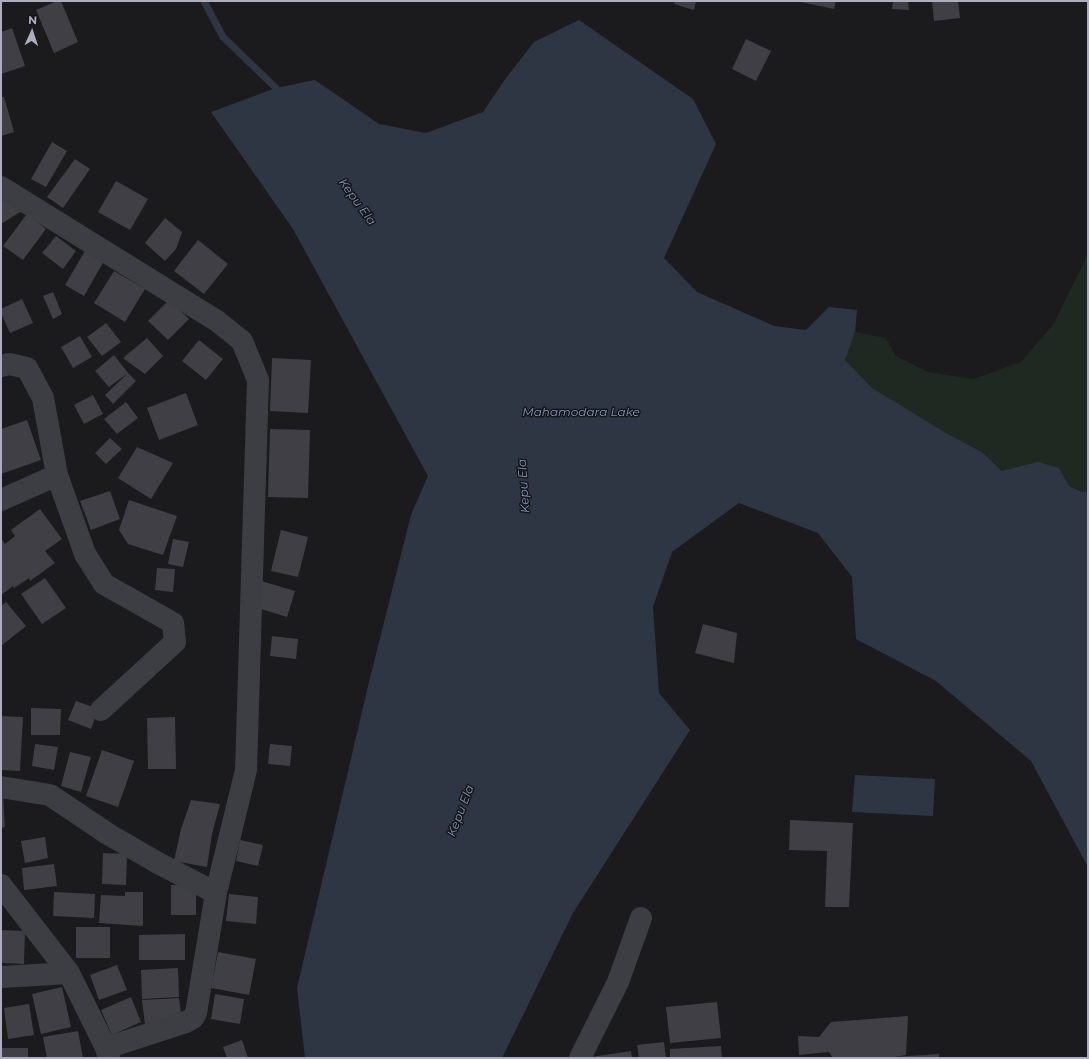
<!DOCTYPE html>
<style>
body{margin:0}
#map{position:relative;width:1089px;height:1059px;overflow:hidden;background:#1b1a1d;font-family:Montserrat,sans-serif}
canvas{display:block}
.frame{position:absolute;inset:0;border:2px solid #acaebd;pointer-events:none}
.north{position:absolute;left:12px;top:12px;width:40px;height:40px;-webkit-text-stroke:3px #161518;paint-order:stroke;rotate:3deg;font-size:11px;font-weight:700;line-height:16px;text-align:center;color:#acaebd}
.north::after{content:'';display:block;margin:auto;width:14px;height:18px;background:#acaebd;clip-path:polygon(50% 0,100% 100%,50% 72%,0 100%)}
</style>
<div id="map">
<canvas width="1089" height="1059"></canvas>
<div class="frame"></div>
<div class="north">N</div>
</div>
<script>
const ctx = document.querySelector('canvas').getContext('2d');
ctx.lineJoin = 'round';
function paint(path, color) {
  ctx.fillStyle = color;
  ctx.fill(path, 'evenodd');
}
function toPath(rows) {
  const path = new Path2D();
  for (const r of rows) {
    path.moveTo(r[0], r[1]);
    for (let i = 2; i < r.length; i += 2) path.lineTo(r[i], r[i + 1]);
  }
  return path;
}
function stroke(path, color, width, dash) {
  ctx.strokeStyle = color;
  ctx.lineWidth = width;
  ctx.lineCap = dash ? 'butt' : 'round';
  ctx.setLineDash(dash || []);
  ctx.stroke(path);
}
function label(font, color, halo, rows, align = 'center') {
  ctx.font = font + ' Montserrat,sans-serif';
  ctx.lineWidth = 3;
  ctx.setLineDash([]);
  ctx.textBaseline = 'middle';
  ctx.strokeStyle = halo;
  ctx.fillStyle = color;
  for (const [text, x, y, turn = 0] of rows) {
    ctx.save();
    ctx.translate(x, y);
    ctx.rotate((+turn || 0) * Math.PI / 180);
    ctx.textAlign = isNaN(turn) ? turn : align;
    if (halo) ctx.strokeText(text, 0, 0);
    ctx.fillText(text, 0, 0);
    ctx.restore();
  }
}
const green = toPath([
 [1088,254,1088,491,1082,492,1069,486,1059,468,1003,471,982,452,946,433,871,388,844,359,855,332,886,338,896,356,928,372,973,379,1021,362,1054,323]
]);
const water = toPath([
 [579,20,693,99,716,144,664,258,697,292,774,326,806,330,829,307,857,310,855,332,845,360,872,388,946,433,982,452,1002,471,1038,462,1059,468,1069,486,1082,492,1088,491,1088,867,1031,761,936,681,856,639,852,577,818,533,739,503,672,552,653,607,659,693,690,730,573,913,502,1058,305,1058,297,988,369,682,411,515,428,476,293,229,211,112,276,88,315,80,379,124,426,133,483,112,506,78,534,42],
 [855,775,935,779,933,816,852,812]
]);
const stream = toPath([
 [204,1,223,37,276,88,281,96]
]);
const building = toPath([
 [57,1,61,1,78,42,54,53,36,10],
 [675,1,696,1,694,10,674,4],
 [796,1,836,1,834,9],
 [893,1,908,1,909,10,892,9],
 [932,1,958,1,960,18,934,21],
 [12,28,25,66,1,74,1,32],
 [746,39,771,51,756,81,732,69],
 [1,97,4,97,14,132,1,136],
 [52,142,67,151,46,187,31,179],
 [75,159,90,169,63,208,47,197],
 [116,181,148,199,130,230,98,212],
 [7,197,25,209,1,224,1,202],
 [27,214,46,229,23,260,3,246],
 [165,218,182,232,176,249,165,261,145,243],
 [56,236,76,251,63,269,42,253],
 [198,240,228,264,204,294,174,271],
 [85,251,104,261,84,296,65,285],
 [114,271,145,289,125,322,94,303],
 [53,292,62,314,53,319,43,296],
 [22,299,33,323,10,333,1,313,1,309],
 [169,300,189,319,168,340,148,321],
 [106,323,121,342,102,356,87,337],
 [80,336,92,357,73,368,61,347],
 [147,338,163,356,145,374,123,358],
 [199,340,223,359,206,380,182,361],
 [114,355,128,373,109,387,95,371],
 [272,358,311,360,308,413,270,411],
 [128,373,136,381,113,404,105,395],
 [186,393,198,425,159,440,147,408],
 [93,395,103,414,84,424,74,405],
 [126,402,138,418,117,434,104,419],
 [27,420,41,460,1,474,1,429],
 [270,429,310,430,308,498,268,497],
 [110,438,122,449,106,464,95,453],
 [137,447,173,463,151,499,118,478],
 [110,491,120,519,91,530,80,501],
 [129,500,177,516,163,555,128,544,119,530],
 [40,509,62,539,45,551,55,563,30,581,29,578,14,588,13,586,1,595,1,538,5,544,15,536,11,530],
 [281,530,308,537,298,577,271,571],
 [173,539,189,542,183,567,168,564],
 [157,568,175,569,173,592,155,590],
 [45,578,66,608,42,624,21,594],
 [258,580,295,591,287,617,251,606],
 [6,602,26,626,1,646,1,606],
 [703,624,737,633,734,663,695,653],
 [272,636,298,639,296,659,270,656],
 [76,701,98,709,91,729,68,720],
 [31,708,61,709,60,735,31,735],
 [1,716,23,717,20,771,1,770],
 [175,717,176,769,148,769,147,718],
 [35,744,58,747,54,770,32,766],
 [270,744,292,746,290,766,268,764],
 [102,750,134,761,118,807,86,796],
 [70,752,91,757,81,792,61,786],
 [1,795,3,795,5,827,1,828],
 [191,800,220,804,212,834,207,867,174,861,181,829],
 [790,820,853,823,849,907,825,907,827,851,789,850],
 [45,837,48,858,25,863,21,841],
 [240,840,263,845,258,866,236,861],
 [103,853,127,854,126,885,102,884],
 [54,864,57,886,24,890,22,868],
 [171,885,196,885,196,915,171,915],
 [54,892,95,894,94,918,53,916],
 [125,892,143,892,143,926,99,923,101,895,125,896],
 [229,894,258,897,256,924,226,921],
 [76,927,110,927,110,958,76,958],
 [1,930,25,931,24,964,1,963],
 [185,934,185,960,139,960,139,935],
 [218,952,256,959,249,995,211,988],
 [117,965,127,990,99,1000,90,975],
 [178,968,179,997,142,999,141,970],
 [62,987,71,1027,41,1034,32,994],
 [215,994,244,999,240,1024,211,1019],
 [131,997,141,1022,112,1035,101,1010],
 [179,998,182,1021,145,1025,142,1000],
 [717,1002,721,1038,670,1043,666,1007],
 [29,1004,34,1035,8,1039,4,1008],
 [908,1016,906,1055,894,1057,939,1054,939,1058,891,1058,891,1057,833,1058,829,1052,799,1055,798,1036,819,1037,831,1022],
 [78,1031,83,1058,47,1058,43,1037],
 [242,1040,248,1058,227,1058,223,1047],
 [664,1042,666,1058,639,1058,637,1045],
 [721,1046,722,1058,670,1058,670,1049],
 [1,1048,28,1048,28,1058,1,1058],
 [631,1051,632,1058,591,1058,591,1057]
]);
const minor = toPath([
 [1,187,217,321,242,341,258,380,246,770,216,893,196,1013,193,1018,186,1022,106,1048,109,1058],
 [1,366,9,364,27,368,43,398,57,475,85,554,104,584,173,623,175,642,101,710],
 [1,500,57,475],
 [1,787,50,795,108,834,158,863,216,893],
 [1,885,69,973,106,1048],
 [1,977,69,973],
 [580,1058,618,982,641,918]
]);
const waterNames = [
 ["Kepu Ela",357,202,54],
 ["Mahamodara Lake",581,412],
 ["Kepu Ela",524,486,-94],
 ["Kepu Ela",461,811,-69]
];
paint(green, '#1f2922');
paint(water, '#2f3643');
stroke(stream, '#2f3643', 7);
paint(building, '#403f45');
stroke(minor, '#3d3d44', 22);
label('italic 12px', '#8196ba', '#161518', waterNames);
</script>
